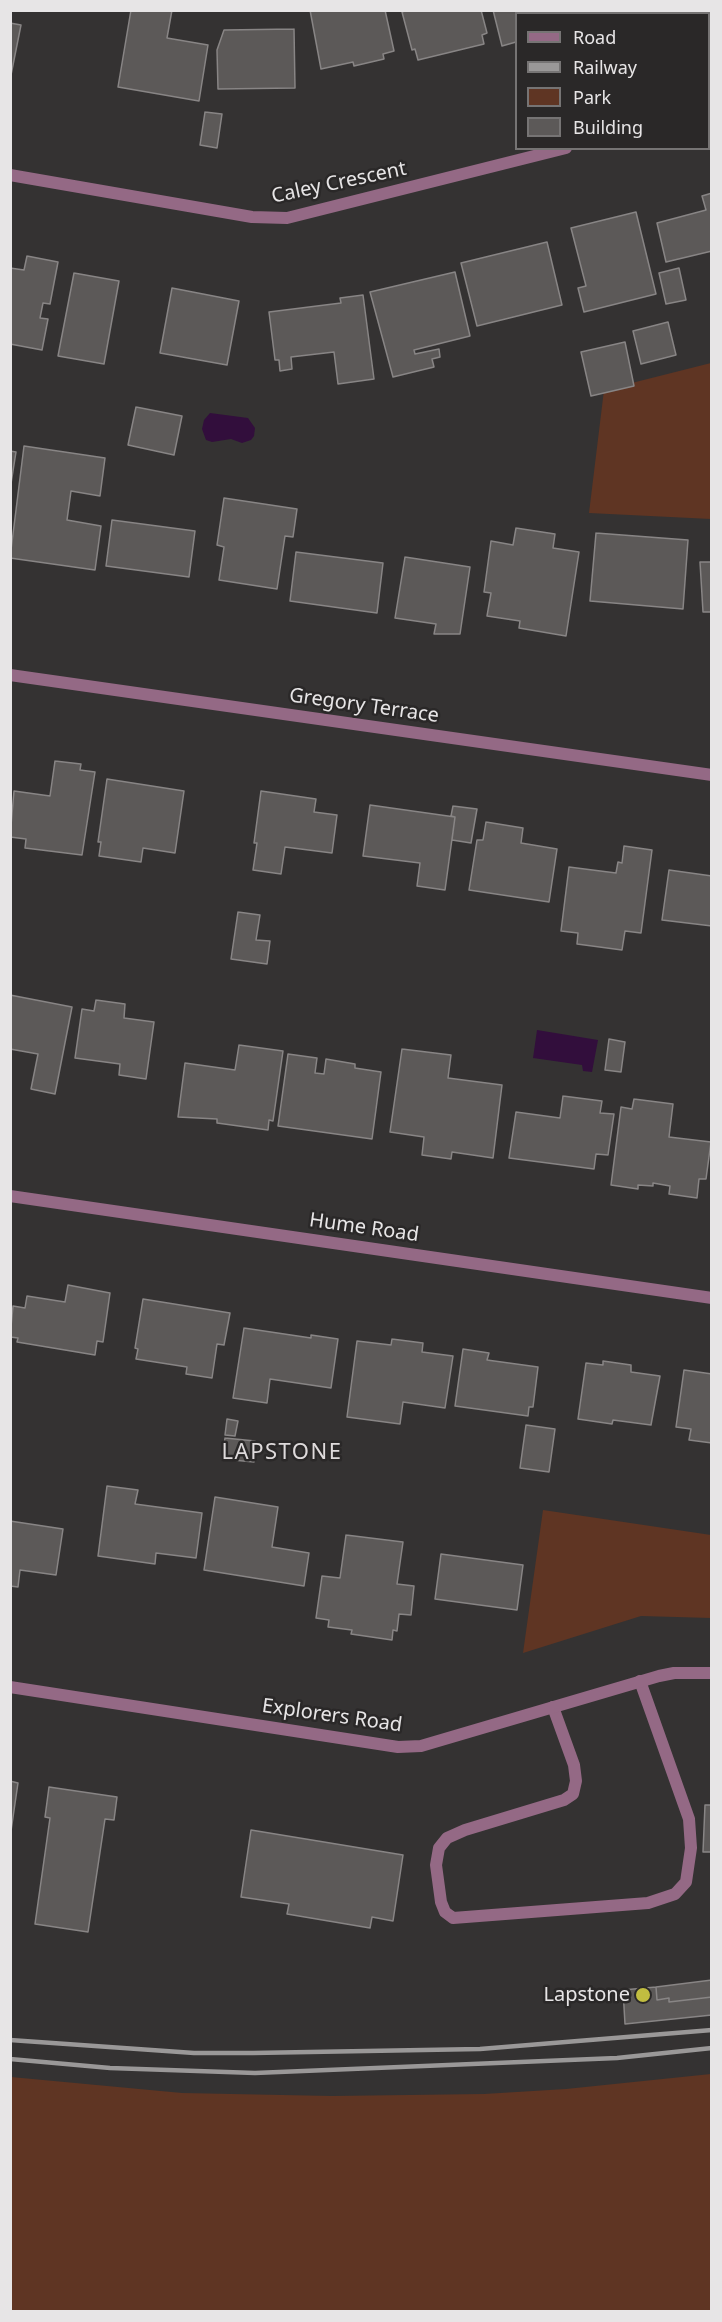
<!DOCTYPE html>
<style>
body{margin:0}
#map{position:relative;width:722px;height:2322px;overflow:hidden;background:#343232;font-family:"Noto Sans",sans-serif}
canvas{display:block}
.frame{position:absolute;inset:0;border:12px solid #e7e5e6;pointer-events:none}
.legend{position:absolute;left:515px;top:12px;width:195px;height:138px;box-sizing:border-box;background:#2a2828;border:2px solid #767474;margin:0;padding:8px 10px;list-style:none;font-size:18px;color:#e7e5e6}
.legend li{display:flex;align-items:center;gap:12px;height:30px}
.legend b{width:30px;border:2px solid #767474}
</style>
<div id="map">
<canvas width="722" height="2322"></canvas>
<div class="frame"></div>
<ul class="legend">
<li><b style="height:8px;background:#946985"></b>Road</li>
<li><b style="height:8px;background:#9a9898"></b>Railway</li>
<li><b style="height:16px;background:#5f3523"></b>Park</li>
<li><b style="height:16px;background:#5c5958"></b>Building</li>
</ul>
</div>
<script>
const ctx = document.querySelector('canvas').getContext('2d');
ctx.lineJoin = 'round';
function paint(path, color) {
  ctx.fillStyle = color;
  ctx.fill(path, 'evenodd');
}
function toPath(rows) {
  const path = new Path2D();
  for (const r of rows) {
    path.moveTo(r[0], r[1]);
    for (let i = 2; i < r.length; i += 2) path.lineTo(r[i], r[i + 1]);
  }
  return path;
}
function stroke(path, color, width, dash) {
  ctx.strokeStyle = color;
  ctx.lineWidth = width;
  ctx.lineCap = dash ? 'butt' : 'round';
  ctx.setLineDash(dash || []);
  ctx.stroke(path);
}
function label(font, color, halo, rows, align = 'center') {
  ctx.font = font + ' "Noto Sans",sans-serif';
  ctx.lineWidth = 5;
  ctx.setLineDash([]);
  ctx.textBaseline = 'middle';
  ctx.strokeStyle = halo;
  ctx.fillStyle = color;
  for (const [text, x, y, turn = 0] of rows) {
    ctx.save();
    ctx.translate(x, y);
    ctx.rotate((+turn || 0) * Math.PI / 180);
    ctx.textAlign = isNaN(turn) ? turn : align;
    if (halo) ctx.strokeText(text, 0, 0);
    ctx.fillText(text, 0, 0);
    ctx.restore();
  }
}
const green = toPath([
 [711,363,711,519,589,513,604,390],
 [543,1510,711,1535,711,1618,641,1616,523,1653],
 [711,2074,711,2311,11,2311,11,2077,182,2093,332,2096,484,2094,566,2089]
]);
const water = toPath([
 [210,413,248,418,255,428,254,436,251,440,242,443,231,439,212,442,206,440,202,429,204,420],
 [537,1030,598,1040,592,1072,583,1071,582,1065,533,1058]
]);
const building = toPath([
 [131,10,172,10,167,38,208,45,199,101,118,87,131,10],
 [310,10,385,10,394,51,383,54,384,59,354,66,353,62,321,69,310,10],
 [407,10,481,10,487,33,482,35,484,44,418,60,415,49,412,50,402,12,407,10],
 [493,10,581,10,581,14,516,14,516,42,502,46,493,10],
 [10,23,21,25,11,75,10,75,10,23],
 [294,29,295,88,218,89,217,50,224,30,294,29],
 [205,112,222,114,217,148,200,145,205,112],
 [712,193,712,251,666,262,657,223,706,210,702,196,712,193],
 [636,212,656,294,584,312,578,288,586,286,571,228,636,212],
 [547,242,562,305,477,326,461,263,547,242],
 [27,256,58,262,50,304,43,303,40,318,48,319,42,350,10,344,10,268,24,270,27,256],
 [679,268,686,300,666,304,659,273,679,268],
 [455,272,470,336,414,350,415,354,439,349,440,357,432,359,434,367,393,377,370,292,455,272],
 [74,273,119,281,104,364,58,356,74,273],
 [172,288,239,301,227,365,160,353,172,288],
 [363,295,374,379,338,384,334,352,291,357,292,369,280,371,279,360,275,360,269,312,341,303,340,298,363,295],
 [668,322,676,355,641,364,633,331,668,322],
 [625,342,634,386,591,396,581,352,625,342],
 [136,407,182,416,174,455,128,445,136,407],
 [24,446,105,458,100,496,71,491,67,520,101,526,95,570,10,558,24,446],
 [10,451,16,452,10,490,10,451],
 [224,498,297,509,293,537,285,536,277,589,219,580,224,547,217,545,224,498],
 [112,520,195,531,189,577,106,566,112,520],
 [516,528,555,534,553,548,579,552,566,636,519,628,520,621,487,616,491,593,484,592,491,541,513,545,516,528],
 [596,533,688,540,683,609,590,601,596,533],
 [296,552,383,563,377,613,290,601,296,552],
 [405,557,470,567,460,634,434,634,436,624,395,618,405,557],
 [700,562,712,562,712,612,703,612,700,562],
 [55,761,81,764,80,770,95,772,82,855,25,848,26,839,10,837,14,791,50,796,55,761],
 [107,779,184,791,175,853,143,848,141,862,99,856,101,842,98,842,107,779],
 [261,791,316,799,314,812,337,815,332,853,285,847,281,874,253,870,257,843,254,843,261,791],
 [370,805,455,817,445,890,417,886,420,863,363,856,370,805],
 [453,806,477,809,471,843,452,840,455,817,451,816,453,806],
 [486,822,523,828,521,843,557,849,549,902,469,890,477,840,483,840,486,822],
 [624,846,652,850,641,933,625,931,622,950,577,944,578,933,561,931,569,867,616,873,618,862,622,863,624,846],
 [669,870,712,876,712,926,662,920,669,870],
 [238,912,260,915,256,940,270,941,267,964,231,959,238,912],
 [10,995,72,1007,55,1094,31,1089,38,1054,10,1049,10,995],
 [96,1000,125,1004,124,1018,154,1022,146,1079,119,1075,120,1064,75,1058,82,1009,94,1011,96,1000],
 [609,1039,625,1042,621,1072,605,1070,609,1039],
 [239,1045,283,1051,273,1121,269,1120,268,1130,217,1123,217,1119,178,1117,185,1063,235,1070,239,1045],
 [402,1049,451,1055,448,1078,502,1085,493,1158,452,1152,451,1159,422,1155,424,1137,390,1132,402,1049],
 [288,1054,317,1058,315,1073,324,1074,326,1059,355,1064,355,1068,381,1072,372,1139,278,1126,288,1054],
 [563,1096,602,1101,600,1113,614,1114,608,1155,596,1154,594,1169,509,1158,516,1112,560,1118,563,1096],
 [634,1099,673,1104,669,1137,711,1142,706,1179,699,1179,697,1198,669,1194,670,1186,653,1183,653,1186,638,1185,638,1189,611,1185,621,1107,632,1109,634,1099],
 [68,1285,110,1293,103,1342,97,1341,95,1355,17,1342,18,1338,10,1337,13,1306,25,1308,27,1296,65,1302,68,1285],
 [143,1299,230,1313,224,1345,217,1344,212,1378,186,1374,187,1367,136,1359,138,1349,135,1348,143,1299],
 [244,1328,311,1338,311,1335,338,1339,331,1388,270,1379,267,1403,233,1398,244,1328],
 [392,1339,423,1343,422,1352,453,1356,445,1408,403,1402,400,1424,347,1417,357,1341,391,1345,392,1339],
 [463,1349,489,1353,487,1360,538,1367,533,1407,529,1407,528,1416,455,1406,463,1349],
 [603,1361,631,1365,631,1372,660,1376,651,1425,613,1420,612,1424,578,1419,586,1363,603,1365,603,1361],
 [684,1370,712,1374,712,1443,689,1440,691,1429,676,1427,684,1370],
 [227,1419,238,1421,235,1436,225,1435,227,1419],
 [526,1425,555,1429,549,1472,520,1468,526,1425],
 [225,1438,255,1441,254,1462,222,1459,225,1438],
 [107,1486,138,1490,135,1504,202,1513,196,1558,156,1553,155,1564,98,1556,107,1486],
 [215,1497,278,1507,272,1547,309,1553,304,1586,204,1570,215,1497],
 [10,1521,63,1529,56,1575,20,1570,18,1587,10,1586,10,1521],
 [346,1535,403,1542,397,1584,414,1586,411,1615,399,1614,397,1631,393,1630,392,1640,351,1634,352,1630,328,1627,329,1620,316,1618,322,1576,340,1578,346,1535],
 [441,1554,523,1565,517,1610,435,1599,441,1554],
 [10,1781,18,1783,11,1831,10,1831,10,1781],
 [49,1787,117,1797,114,1820,105,1819,88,1932,35,1924,50,1818,45,1817,49,1787],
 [705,1805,712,1805,712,1852,703,1852,705,1805],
 [251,1830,403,1855,393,1921,372,1917,370,1928,287,1914,289,1904,241,1897,251,1830],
 [712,1980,712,1997,669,2002,669,1998,657,2000,656,1987,712,1980],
 [656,1987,657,2000,669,1998,669,2002,712,1997,712,2015,625,2024,623,1990,656,1987]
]);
const lane = toPath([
 [553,1707,574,1765,576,1781,573,1794,564,1800,465,1830,447,1838,439,1848,436,1865,441,1902,445,1912,453,1918,648,1903,675,1894,686,1882,691,1848,689,1819,640,1681]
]);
const street = toPath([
 [708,113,712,112],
 [10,175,252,217,287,218,566,148],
 [10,675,712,775],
 [10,1196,712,1298],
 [10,1687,398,1747,421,1746,659,1676,674,1673,712,1673]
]);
const rail = toPath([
 [10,2040,194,2053,253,2053,480,2049,712,2030],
 [10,2059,110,2068,255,2073,617,2058,712,2048]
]);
const markers = [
 [643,1995,8,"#c1bd40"]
];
const streetNames = [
 ["Caley Crescent",339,183,-12],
 ["Gregory Terrace",364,706,8],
 ["Hume Road",364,1228,8],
 ["Explorers Road",332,1716,8]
];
const poiNames = [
 ["Lapstone",630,1995]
];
const quarterNames = [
 ["LAPSTONE",282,1453]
];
paint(green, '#5f3523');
paint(water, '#320e3c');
paint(building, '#5c5958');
stroke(building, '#888585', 1.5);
stroke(lane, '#946985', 12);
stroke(street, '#946985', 12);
stroke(rail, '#9a9898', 4.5);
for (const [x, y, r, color] of markers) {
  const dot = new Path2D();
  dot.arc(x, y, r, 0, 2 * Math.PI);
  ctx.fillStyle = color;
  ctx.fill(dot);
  stroke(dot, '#2a2828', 2);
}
label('20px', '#e7e5e6', '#2a2828', streetNames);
label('20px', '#e7e5e6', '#2a2828', poiNames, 'right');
ctx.letterSpacing = '1.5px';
label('22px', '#dedadb', '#2a2828', quarterNames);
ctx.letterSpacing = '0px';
</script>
